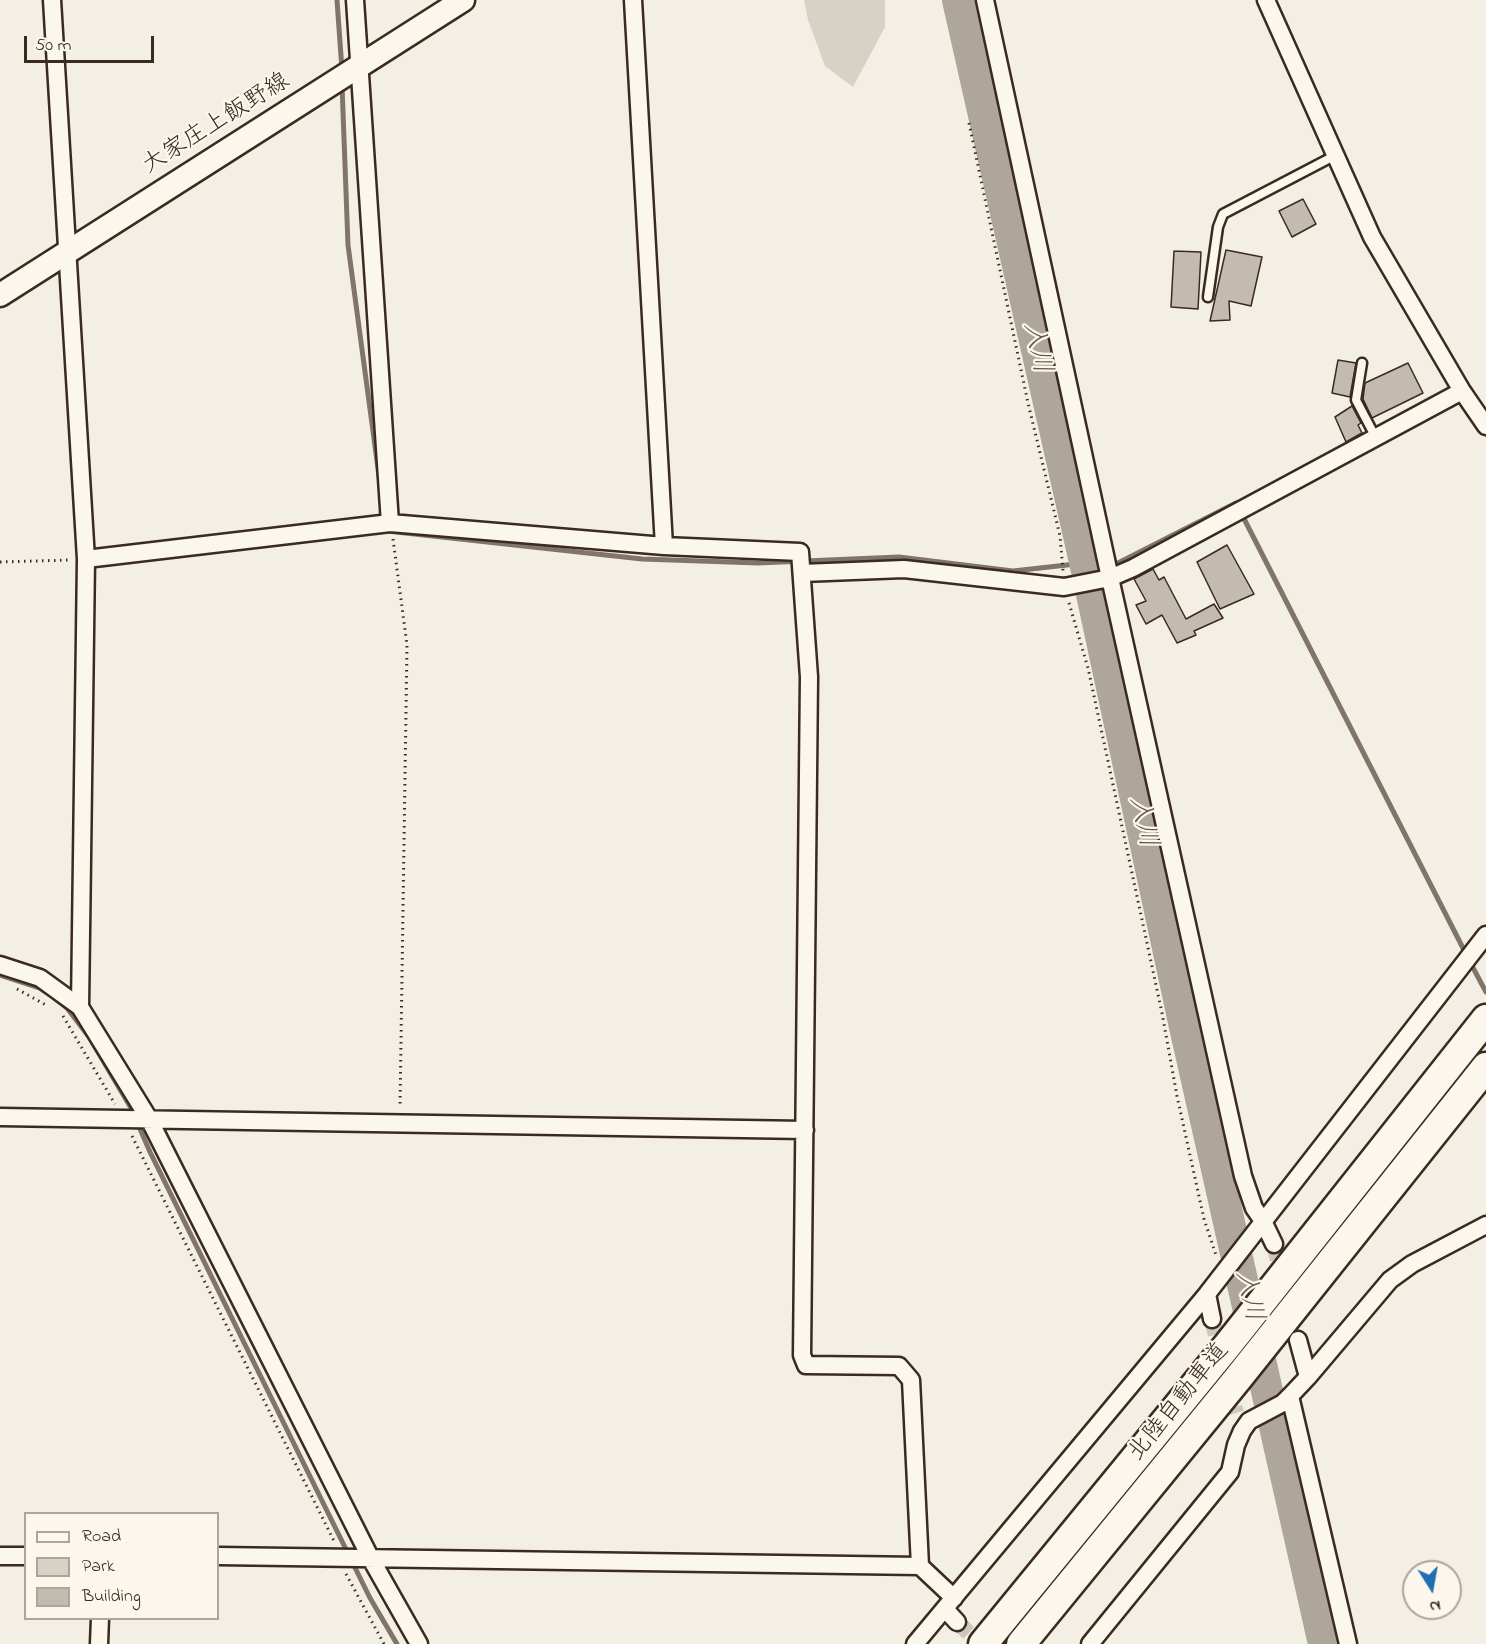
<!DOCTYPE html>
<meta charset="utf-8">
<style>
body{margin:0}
#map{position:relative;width:1486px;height:1644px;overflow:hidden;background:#f3efe4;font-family:"Indie Flower",sans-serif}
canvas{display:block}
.legend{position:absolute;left:24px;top:1512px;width:195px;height:108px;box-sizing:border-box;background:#fbf7ec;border:2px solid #aea59a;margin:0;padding:8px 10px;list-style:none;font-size:18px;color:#3b2a1e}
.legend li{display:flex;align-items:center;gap:12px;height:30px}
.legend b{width:30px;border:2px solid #aea59a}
.north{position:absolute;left:1402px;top:1560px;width:60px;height:60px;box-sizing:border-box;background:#fbf7ec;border:2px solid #aea59a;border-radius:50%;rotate:169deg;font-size:16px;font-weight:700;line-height:24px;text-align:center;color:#3b2a1e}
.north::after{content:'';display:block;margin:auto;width:21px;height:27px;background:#1f6fb2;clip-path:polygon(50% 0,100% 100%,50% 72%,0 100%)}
.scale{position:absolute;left:24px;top:36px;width:130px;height:27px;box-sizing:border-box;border:3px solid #3b2a1e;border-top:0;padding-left:8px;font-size:18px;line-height:21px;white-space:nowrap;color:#3b2a1e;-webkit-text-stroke:4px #fbf7ec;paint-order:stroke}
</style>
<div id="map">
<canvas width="1486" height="1644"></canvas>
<ul class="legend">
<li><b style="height:8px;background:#fbf7ec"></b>Road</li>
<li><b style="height:16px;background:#d8d1c6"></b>Park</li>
<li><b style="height:16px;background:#c3bbb0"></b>Building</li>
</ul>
<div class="north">N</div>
<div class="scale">50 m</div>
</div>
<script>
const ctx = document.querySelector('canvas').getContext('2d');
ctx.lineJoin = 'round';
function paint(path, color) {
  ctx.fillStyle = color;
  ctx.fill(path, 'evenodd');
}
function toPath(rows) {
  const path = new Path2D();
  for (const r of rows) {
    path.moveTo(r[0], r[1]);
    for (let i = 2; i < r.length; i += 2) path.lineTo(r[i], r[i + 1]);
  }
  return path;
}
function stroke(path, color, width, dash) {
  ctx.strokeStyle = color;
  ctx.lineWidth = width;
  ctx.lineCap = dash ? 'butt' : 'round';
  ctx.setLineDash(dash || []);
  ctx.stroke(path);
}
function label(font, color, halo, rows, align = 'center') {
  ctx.font = font + ' "Indie Flower","Klee One",sans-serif';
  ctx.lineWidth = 4.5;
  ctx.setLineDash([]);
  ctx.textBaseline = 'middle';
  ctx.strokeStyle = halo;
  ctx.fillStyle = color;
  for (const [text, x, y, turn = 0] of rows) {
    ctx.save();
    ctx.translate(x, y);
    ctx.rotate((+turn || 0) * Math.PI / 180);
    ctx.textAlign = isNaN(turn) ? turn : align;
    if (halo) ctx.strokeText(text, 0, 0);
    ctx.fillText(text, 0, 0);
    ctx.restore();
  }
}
const green = toPath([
 [804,0,885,0,885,27,853,87,825,66,808,20]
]);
const stream = toPath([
 [337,0,342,70],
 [342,85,348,245,379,476],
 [386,527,387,531,642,559,758,563,899,557,1013,571,1085,563],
 [1087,571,1116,564,1236,503,1466,954],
 [1470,962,1486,992],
 [0,975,40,988,44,991],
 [52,996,67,1008,89,1037,131,1108,150,1152,370,1598,397,1644]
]);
const river = toPath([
 [958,0,1087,571,1185,1027,1324,1644]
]);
const building = toPath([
 [1303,199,1316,224,1292,237,1279,211,1303,199],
 [1226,250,1262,257,1251,306,1229,301,1230,320,1210,321,1226,250],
 [1174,251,1201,252,1198,309,1171,307,1174,251],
 [1338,360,1356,363,1350,397,1332,393,1338,360],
 [1408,363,1423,393,1372,418,1363,399,1365,383,1408,363],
 [1352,406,1361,423,1358,425,1362,433,1346,442,1335,417,1352,406],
 [1227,545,1254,594,1220,609,1197,562,1227,545],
 [1153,569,1159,580,1164,577,1186,619,1214,604,1223,618,1194,631,1196,635,1177,643,1162,615,1146,624,1136,605,1146,601,1134,579,1153,569]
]);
const minorTunnel = toPath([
 [1274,1244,1283,1281],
 [1212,1319,1221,1356],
 [1228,1384,1236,1413],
 [957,1622,981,1644]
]);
const path = toPath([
 [969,123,1028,403,1060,536,1063,571],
 [393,539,407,645,400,1108],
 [0,562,70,560],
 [1069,603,1088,668,1162,1013,1177,1096,1204,1219,1216,1255],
 [17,989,46,1005],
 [63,1016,115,1104],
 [132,1136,334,1541],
 [346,1574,384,1644]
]);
const service = toPath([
 [1208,297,1218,227,1223,214,1336,155],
 [1362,363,1356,400,1376,438]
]);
const minor = toPath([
 [52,0,86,559,390,523],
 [355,0,390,523,664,546,800,552,809,677,802,1355,806,1365,899,1366,911,1380,920,1566],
 [633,0,664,546],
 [985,0,1110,578,1243,1176,1254,1208,1263,1221,1274,1244],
 [1266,0,1372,237,1462,391,1486,426],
 [802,573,904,569,1064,587,1110,578,1133,568,1462,391],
 [0,965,40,978,80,1007,149,1119,371,1559,419,1644],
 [80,1007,86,559],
 [0,1117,805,1130],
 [1207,1294,1212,1319],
 [1298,1340,1308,1377],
 [0,1556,26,1556],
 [218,1556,920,1566,954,1598],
 [945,1609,957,1622],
 [99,1644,100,1618],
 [915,1644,1207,1294,1486,935],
 [1090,1644,1230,1472,1236,1445,1242,1431,1249,1421,1283,1403,1290,1396],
 [1348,1644,1290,1396,1308,1377,1390,1280,1412,1264,1486,1225]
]);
const secondary = toPath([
 [0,295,463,0]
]);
const motorway = toPath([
 [983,1644,1227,1346,1486,1019],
 [1021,1644,1239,1377,1486,1067]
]);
const streetNames = [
 ["大家庄上飯野線",217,125,-32],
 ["北陸自動車道",1180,1403,-51]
];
const waterNames = [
 ["入川",1035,348,77],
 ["入川",1141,822,77],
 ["入川",1247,1296,77]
];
paint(green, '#d8d1c6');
stroke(stream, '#817468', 5);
stroke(river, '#afa69a', 32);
paint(building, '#c3bbb0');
stroke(building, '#3b2a1e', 1.5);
stroke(minorTunnel, '#cec8bc', 16, [16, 8]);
stroke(service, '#3b2a1e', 13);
stroke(minor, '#3b2a1e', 21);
stroke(secondary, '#3b2a1e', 27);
stroke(motorway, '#3b2a1e', 33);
stroke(path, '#3b2a1e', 3, [1.5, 4.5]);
stroke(service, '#fbf7ec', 8);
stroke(minor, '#fbf7ec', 16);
stroke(secondary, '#fbf7ec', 22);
stroke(motorway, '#fbf7ec', 28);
label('24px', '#3b2a1e', '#fbf7ec', streetNames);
label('italic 26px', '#645549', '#fbf7ec', waterNames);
</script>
